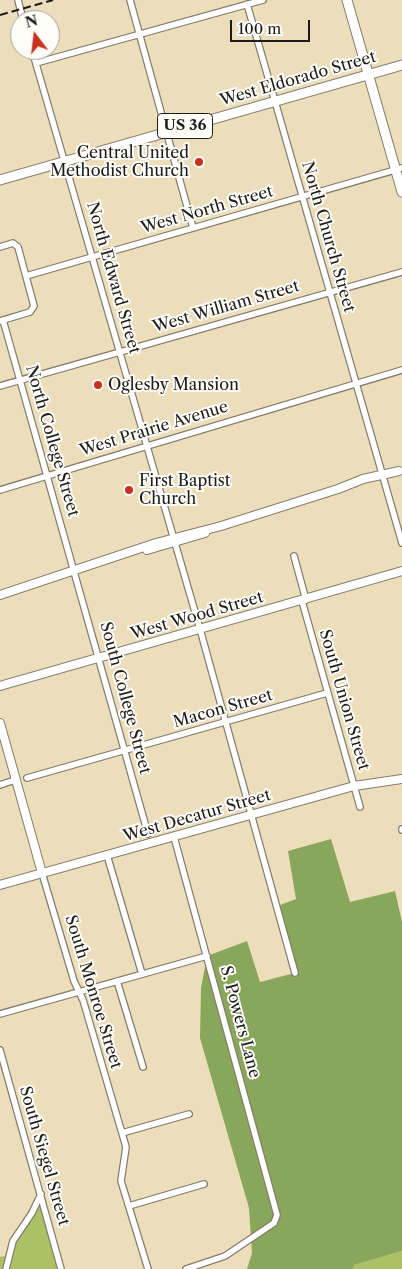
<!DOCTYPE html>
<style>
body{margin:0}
#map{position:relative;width:402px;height:1269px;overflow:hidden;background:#ecdebb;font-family:"Libre Caslon Text",serif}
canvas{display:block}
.north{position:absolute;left:10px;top:10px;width:50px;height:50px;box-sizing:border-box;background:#fdfcf7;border:1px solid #a3a29f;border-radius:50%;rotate:345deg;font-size:14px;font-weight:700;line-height:20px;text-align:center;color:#1c1c1c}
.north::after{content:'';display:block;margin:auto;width:18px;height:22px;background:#c8321e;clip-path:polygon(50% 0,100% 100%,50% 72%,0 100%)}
.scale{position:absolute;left:230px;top:20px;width:80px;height:22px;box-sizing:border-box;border:2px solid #1c1c1c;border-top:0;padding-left:6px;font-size:15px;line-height:18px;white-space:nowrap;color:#1c1c1c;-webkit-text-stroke:4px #fdfcf7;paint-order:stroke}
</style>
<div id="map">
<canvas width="402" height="1269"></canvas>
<div class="north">N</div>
<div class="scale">100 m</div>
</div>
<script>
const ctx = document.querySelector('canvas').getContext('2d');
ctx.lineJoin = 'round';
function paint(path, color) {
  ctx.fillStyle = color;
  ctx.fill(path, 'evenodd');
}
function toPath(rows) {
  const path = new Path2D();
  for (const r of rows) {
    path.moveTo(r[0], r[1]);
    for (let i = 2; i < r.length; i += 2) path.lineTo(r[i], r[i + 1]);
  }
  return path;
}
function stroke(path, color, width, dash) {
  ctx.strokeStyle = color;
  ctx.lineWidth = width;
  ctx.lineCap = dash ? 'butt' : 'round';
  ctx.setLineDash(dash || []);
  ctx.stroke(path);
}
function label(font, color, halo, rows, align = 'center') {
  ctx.font = font + ' "Libre Caslon Text",serif';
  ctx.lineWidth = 4;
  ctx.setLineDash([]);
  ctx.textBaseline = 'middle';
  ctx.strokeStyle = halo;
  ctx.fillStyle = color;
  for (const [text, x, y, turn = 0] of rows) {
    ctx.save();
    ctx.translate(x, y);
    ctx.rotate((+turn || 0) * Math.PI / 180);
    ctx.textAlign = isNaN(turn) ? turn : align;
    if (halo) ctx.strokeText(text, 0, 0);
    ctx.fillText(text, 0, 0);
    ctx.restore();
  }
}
const green = toPath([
 [38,1195,59,1269,0,1269,0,1257,5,1256,9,1243],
 [402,1251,402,1269,353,1269,354,1265]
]);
const forest = toPath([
 [331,839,350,902,395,891,402,922,402,1251,354,1265,353,1269,247,1269,252,1253,249,1208,200,1038,201,988,207,956,247,941,260,982,295,973,280,905,296,899,288,851]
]);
const minor = toPath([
 [18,0,23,20],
 [130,0,193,228],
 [247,4,402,543],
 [32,50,200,629,295,973],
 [36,63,263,0],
 [0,247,13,243,18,247,34,306,30,312,0,321],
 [26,276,402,168],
 [3,320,148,834],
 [0,386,402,272],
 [0,490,402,370],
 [294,556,306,600],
 [302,601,360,807],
 [27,778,327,693],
 [0,785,15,780],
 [402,829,402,830],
 [174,837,277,1215,274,1223,225,1256,186,1269],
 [107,855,142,974],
 [42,873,74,981,83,1000,124,1140,126,1147,121,1181,148,1269],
 [117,981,143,1067],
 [0,1014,207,956],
 [0,1050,61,1269],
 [122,1133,189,1114],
 [129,1206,204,1184],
 [6,1269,13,1241,32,1213,41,1194]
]);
const tertiary = toPath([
 [147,550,205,533],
 [0,595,156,543,221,526,338,489,363,479,399,471],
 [0,686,402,571],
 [0,723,42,873],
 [0,885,354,786,402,779]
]);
const primary = toPath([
 [347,0,402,192],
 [0,180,402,65]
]);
const rail = toPath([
 [0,15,53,0]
]);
const markers = [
 [199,162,5,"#c8321e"],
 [98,385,5,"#c8321e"],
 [129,490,5,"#c8321e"]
];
const shields = [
 [185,126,55]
];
const shieldNames = [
 ["US 36",185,126]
];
const streetNames = [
 ["West Eldorado Street",298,79,-16],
 ["West North Street",207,210,-16],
 ["North Church Street",328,237,74],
 ["North Edward Street",113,278,74],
 ["West William Street",226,307,-16],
 ["West Prairie Avenue",154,429,-17],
 ["North College Street",52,441,74],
 ["West Wood Street",197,616,-16],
 ["South College Street",125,698,75],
 ["South Union Street",344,700,74],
 ["Macon Street",223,709,-16],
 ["West Decatur Street",197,816,-16],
 ["South Monroe Street",93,992,73],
 ["S. Powers Lane",240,1022,75],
 ["South Siegel Street",44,1156,74]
];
const poiNames = [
 ["Central United",189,153,"right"],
 ["Methodist Church",189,171,"right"],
 ["Oglesby Mansion",108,385],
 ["First Baptist",139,481],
 ["Church",139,499]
];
paint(green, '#acc165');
paint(forest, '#89a75a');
stroke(minor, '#847d6c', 8);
stroke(tertiary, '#847d6c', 10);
stroke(primary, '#847d6c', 11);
stroke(minor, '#fff', 5.5);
stroke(tertiary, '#fff', 8);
stroke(primary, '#fff', 9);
stroke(rail, '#1c1c1c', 2, [8, 4]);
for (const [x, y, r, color] of markers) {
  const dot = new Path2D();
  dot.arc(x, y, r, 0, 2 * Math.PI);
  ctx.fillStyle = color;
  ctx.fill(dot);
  stroke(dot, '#fdfcf7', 2);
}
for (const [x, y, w] of shields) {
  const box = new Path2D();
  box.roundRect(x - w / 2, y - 12.5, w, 25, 4);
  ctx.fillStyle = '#fdfcf7';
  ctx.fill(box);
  stroke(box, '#1c1c1c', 1);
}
label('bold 15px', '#1c1c1c', null, shieldNames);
label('16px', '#1c1c1c', '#fdfcf7', streetNames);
label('16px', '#1c1c1c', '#fdfcf7', poiNames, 'left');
</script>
